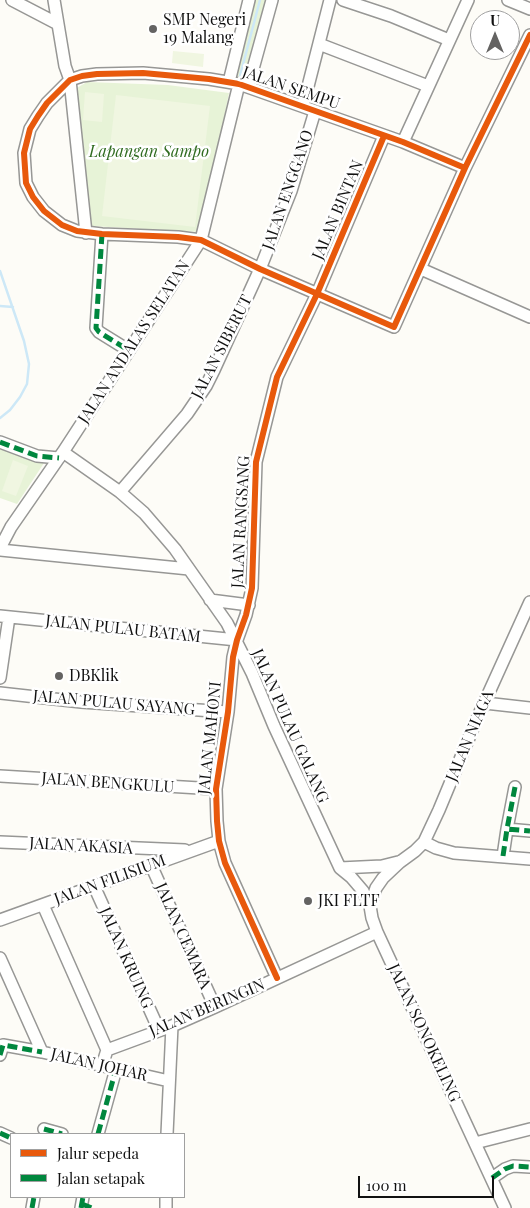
<!DOCTYPE html>
<style>
body{margin:0}
#map{position:relative;width:530px;height:1208px;overflow:hidden;background:#fdfcf7;font-family:"Playfair Display",serif}
canvas{display:block}
.legend{position:absolute;left:10px;top:1133px;width:175px;height:65px;box-sizing:border-box;background:#fff;border:1px solid #a0a0a0;margin:0;padding:6px 9px;list-style:none;font-size:15px;color:#111}
.legend li{display:flex;align-items:center;gap:10px;height:25px}
.legend b{width:25px;border:1px solid #a0a0a0}
.north{position:absolute;left:470px;top:10px;width:50px;height:50px;box-sizing:border-box;background:#fff;border:1px solid #a0a0a0;border-radius:50%;rotate:0deg;font-size:14px;font-weight:700;line-height:20px;text-align:center;color:#111}
.north::after{content:'';display:block;margin:auto;width:18px;height:22px;background:#646362;clip-path:polygon(50% 0,100% 100%,50% 72%,0 100%)}
.scale{position:absolute;left:358px;top:1176px;width:136px;height:22px;box-sizing:border-box;border:2px solid #111;border-top:0;padding-left:6px;font-size:15px;line-height:18px;white-space:nowrap;color:#111;-webkit-text-stroke:4px #fff;paint-order:stroke}
</style>
<div id="map">
<canvas width="530" height="1208"></canvas>
<ul class="legend">
<li><b style="height:6px;background:#e8590c"></b>Jalur sepeda</li>
<li><b style="height:6px;background:#00873e"></b>Jalan setapak</li>
</ul>
<div class="north">U</div>
<div class="scale">100 m</div>
</div>
<script>
const ctx = document.querySelector('canvas').getContext('2d');
ctx.lineJoin = 'round';
function paint(path, color) {
  ctx.fillStyle = color;
  ctx.fill(path, 'evenodd');
}
function toPath(rows) {
  const path = new Path2D();
  for (const r of rows) {
    path.moveTo(r[0], r[1]);
    for (let i = 2; i < r.length; i += 2) path.lineTo(r[i], r[i + 1]);
  }
  return path;
}
function stroke(path, color, width, dash) {
  ctx.strokeStyle = color;
  ctx.lineWidth = width;
  ctx.lineCap = dash ? 'butt' : 'round';
  ctx.setLineDash(dash || []);
  ctx.stroke(path);
}
function label(font, color, halo, rows, align = 'center') {
  ctx.font = font + ' "Playfair Display",serif';
  ctx.lineWidth = 5;
  ctx.setLineDash([]);
  ctx.textBaseline = 'middle';
  ctx.strokeStyle = halo;
  ctx.fillStyle = color;
  for (const [text, x, y, turn = 0] of rows) {
    ctx.save();
    ctx.translate(x, y);
    ctx.rotate((+turn || 0) * Math.PI / 180);
    ctx.textAlign = isNaN(turn) ? turn : align;
    if (halo) ctx.strokeText(text, 0, 0);
    ctx.fillText(text, 0, 0);
    ctx.restore();
  }
}
const green = toPath([
 [253,0,266,0,246,79,243,81,234,78],
 [87,82,168,85,229,93,201,232,90,226,75,89],
 [0,445,44,463,17,504,0,498]
]);
const pitch = toPath([
 [173,51,204,54,203,67,172,63],
 [85,92,104,94,102,122,83,120],
 [116,95,210,106,195,227,102,216],
 [13,460,28,466,16,496,2,491]
]);
const stream = toPath([
 [240,76,260,0],
 [0,271,24,341,29,364,27,384,20,397,10,410,0,418],
 [0,306,13,307]
]);
const minor = toPath([
 [12,0,58,24],
 [54,0,65,66,70,80,86,233],
 [343,0,391,16,449,40],
 [508,0,530,9],
 [319,44,428,86],
 [229,82,249,0],
 [248,87,272,0],
 [303,106,330,0],
 [403,142,468,0],
 [465,168,403,142,239,84,209,79,143,73,97,74,82,76,70,80,47,103,38,116,30,129,24,153,26,183,33,197,44,211,62,225,77,231,102,234,178,237,201,240,260,269,394,327,465,168,530,35],
 [102,234,96,328,99,332,128,350],
 [421,269,530,317],
 [0,442,37,456,59,458],
 [63,452,120,492,144,513,175,549,227,623,252,673,274,726,340,868,351,877,363,891,370,906],
 [120,492,187,414,206,386,214,370,260,269,291,191,315,111],
 [0,548,11,527,63,452,201,240,239,84],
 [0,550,189,569],
 [210,600,249,605],
 [0,616,237,640],
 [0,678,9,617],
 [0,693,81,702,228,712],
 [485,703,530,708],
 [0,776,216,789],
 [515,787,507,829,530,831],
 [0,842,185,850],
 [424,842,436,848,454,853,530,859],
 [503,856,507,829],
 [151,865,215,1007],
 [340,868,382,866,398,862],
 [94,886,159,1030],
 [43,905,107,1050],
 [0,920,219,841],
 [0,958,42,1052,169,1081],
 [277,978,225,863,219,841,217,821,216,789,228,712,233,657,237,640,246,615,252,588,256,462,277,377,317,294,384,136],
 [0,1055,3,1045,42,1052],
 [102,1066,107,1050,172,1026,215,1007,377,932],
 [44,1129,62,1134],
 [0,1133,11,1138],
 [98,1134,116,1069],
 [167,1134,172,1026],
 [475,1143,530,1129],
 [492,1178,505,1169,513,1166,530,1167],
 [32,1208,34,1197],
 [81,1208,83,1197],
 [166,1208,166,1197],
 [505,1208,377,932,372,918,370,906,376,888,383,878,400,862,415,851,424,842,439,810,476,721,530,602]
]);
const quiet = toPath([
 [102,234,96,328,99,332,128,350],
 [0,442,37,456,59,458],
 [515,787,507,829,530,831],
 [503,856,507,829],
 [0,1055,3,1045,42,1052],
 [44,1129,62,1134],
 [0,1133,11,1138],
 [98,1134,116,1069],
 [492,1178,505,1169,513,1166,530,1167],
 [82,1204,92,1208],
 [32,1208,34,1197],
 [81,1208,83,1197]
]);
const cycleway = toPath([
 [465,168,403,142,239,84,209,79,143,73,97,74,82,76,70,80,47,103,38,116,30,129,24,153,26,183,33,197,44,211,62,225,77,231,102,234,178,237,201,240,260,269,394,327,465,168,530,35],
 [277,978,225,863,219,841,217,821,216,789,228,712,233,657,237,640,246,615,252,588,256,462,277,377,317,294,384,136]
]);
const markers = [
 [153,29,5,"#646362"],
 [59,676,5,"#646362"],
 [308,901,5,"#646362"]
];
const poiNames = [
 ["SMP Negeri",163,20],
 ["19 Malang",163,38],
 ["DBKlik",69,676],
 ["JKI FLTF",318,901]
];
const streetNames = [
 ["JALAN SEMPU",291,88,19],
 ["JALAN ENGGANO",288,190,-71],
 ["JALAN BINTAN",338,210,-67],
 ["JALAN ANDALAS SELATAN",134,342,-57],
 ["JALAN SIBERUT",222,347,-63],
 ["JALAN RANGSANG",241,522,-87],
 ["JALAN PULAU BATAM",123,629,6],
 ["JALAN PULAU SAYANG",114,703,5],
 ["JALAN PULAU GALANG",290,726,66],
 ["JALAN NIAGA",470,736,-67],
 ["JALAN MAHONI",210,738,-84],
 ["JALAN BENGKULU",108,783,4],
 ["JALAN AKASIA",81,846,3],
 ["JALAN FILISIUM",110,880,-20],
 ["JALAN CEMARA",183,936,66],
 ["JALAN KRUING",126,958,66],
 ["JALAN BERINGIN",207,1008,-23],
 ["JALAN SONOKELING",424,1033,65],
 ["JALAN JOHAR",99,1065,13]
];
const parkNames = [
 ["Lapangan Sampo",149,152]
];
paint(green, '#e7f3d7');
paint(pitch, '#f0f6e1');
stroke(stream, '#cde8f7', 2.5);
stroke(minor, '#979795', 14);
stroke(minor, '#fffffe', 11);
stroke(quiet, '#00873e', 5, [10, 5]);
stroke(cycleway, '#e8590c', 6);
for (const [x, y, r, color] of markers) {
  const dot = new Path2D();
  dot.arc(x, y, r, 0, 2 * Math.PI);
  ctx.fillStyle = color;
  ctx.fill(dot);
  stroke(dot, '#fff', 2);
}
label('16px', '#111', '#fff', poiNames, 'left');
label('16px', '#111', '#fff', streetNames);
label('italic 16px', '#2f6b1f', '#fff', parkNames);
</script>
